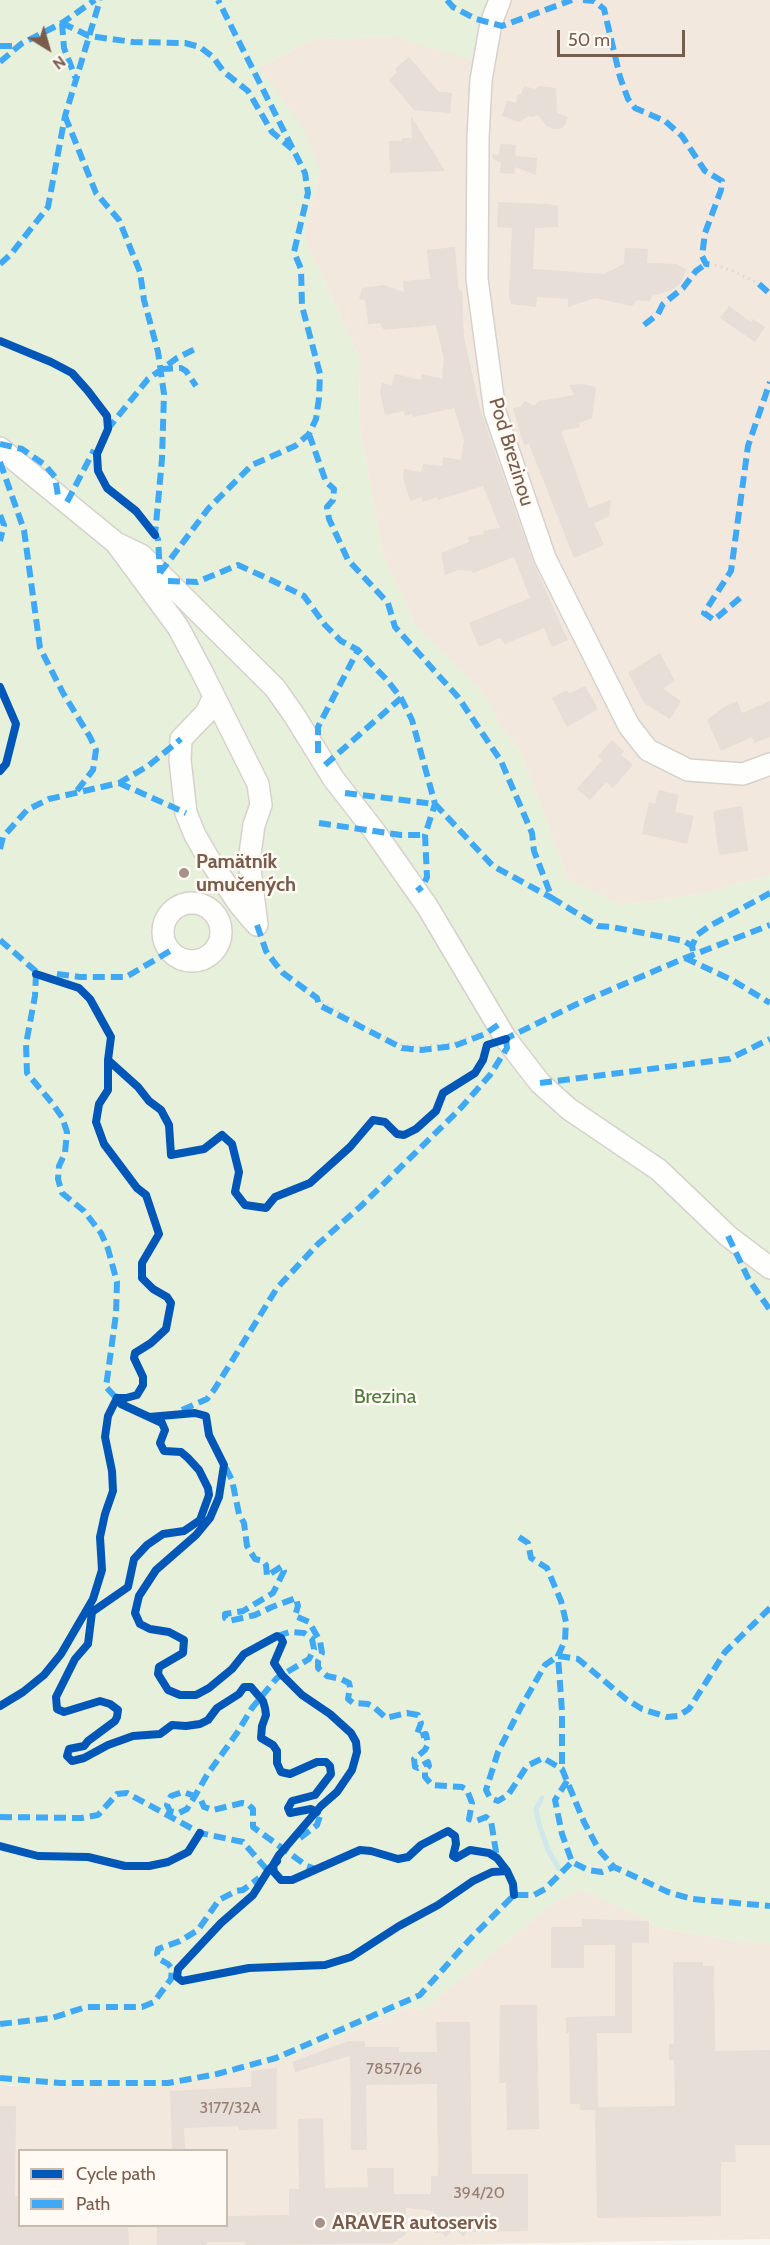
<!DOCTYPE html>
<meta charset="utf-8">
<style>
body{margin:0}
#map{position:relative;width:770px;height:2245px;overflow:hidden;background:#f9f5f0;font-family:Cabin,sans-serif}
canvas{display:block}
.legend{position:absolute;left:18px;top:2149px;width:210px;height:78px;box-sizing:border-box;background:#fffaf3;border:2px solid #cabbb1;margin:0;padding:8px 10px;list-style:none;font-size:18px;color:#7a5c4d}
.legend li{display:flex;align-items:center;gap:12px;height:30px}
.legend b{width:30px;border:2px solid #cabbb1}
.north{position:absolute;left:18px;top:18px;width:60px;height:60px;-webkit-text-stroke:4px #fffaf3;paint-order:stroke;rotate:143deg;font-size:16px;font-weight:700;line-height:24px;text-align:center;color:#7a5c4d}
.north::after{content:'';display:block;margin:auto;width:21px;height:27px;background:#7a5c4d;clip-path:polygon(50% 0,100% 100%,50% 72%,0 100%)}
.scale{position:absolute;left:557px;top:30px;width:128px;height:27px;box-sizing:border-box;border:3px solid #7a5c4d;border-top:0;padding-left:8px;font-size:18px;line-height:21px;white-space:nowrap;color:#7a5c4d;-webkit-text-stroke:4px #fffaf3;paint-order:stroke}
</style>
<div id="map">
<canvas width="770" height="2245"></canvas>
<ul class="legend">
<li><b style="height:8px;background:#0057b8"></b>Cycle path</li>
<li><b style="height:8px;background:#3fa9f5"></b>Path</li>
</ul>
<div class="north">N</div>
<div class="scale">50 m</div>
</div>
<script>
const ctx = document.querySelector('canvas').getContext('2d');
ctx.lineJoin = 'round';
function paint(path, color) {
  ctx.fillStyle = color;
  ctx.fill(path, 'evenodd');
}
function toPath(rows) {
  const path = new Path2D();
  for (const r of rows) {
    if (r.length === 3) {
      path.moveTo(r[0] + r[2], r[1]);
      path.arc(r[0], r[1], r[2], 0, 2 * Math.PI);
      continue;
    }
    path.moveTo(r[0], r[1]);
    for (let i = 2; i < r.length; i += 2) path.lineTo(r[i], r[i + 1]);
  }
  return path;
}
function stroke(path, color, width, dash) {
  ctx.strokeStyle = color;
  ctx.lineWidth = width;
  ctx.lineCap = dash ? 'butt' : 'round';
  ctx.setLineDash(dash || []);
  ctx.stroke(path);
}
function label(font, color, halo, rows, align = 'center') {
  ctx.font = font + ' Cabin,sans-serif';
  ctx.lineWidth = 5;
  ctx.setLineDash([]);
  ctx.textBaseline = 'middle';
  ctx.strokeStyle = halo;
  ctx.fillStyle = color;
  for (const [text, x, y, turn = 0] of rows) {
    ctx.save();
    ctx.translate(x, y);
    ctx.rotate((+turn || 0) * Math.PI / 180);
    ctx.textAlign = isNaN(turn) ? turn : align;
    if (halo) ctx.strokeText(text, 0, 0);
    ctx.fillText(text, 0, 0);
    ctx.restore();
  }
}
const residential = toPath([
 [491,0,770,0,770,875,698,895,621,905,568,879,521,753,499,724,492,708,478,687,415,624,383,556,360,428,359,357,304,238,320,169,259,67,314,39,396,37],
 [580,1889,648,1919,654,1927,731,1940,770,1944,770,2239,427,2245,0,2245,0,2084,12,2086,294,2057,408,2007,423,2010,555,1902],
 [20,2150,226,2150,226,2226,20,2226]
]);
const green = toPath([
 [0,0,491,0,474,61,396,37,314,39,259,67,303,127,320,169,304,238,359,357,360,428,383,556,415,624,478,687,492,708,499,724,521,753,568,879,621,905,698,895,770,875,770,1944,731,1940,654,1927,648,1919,580,1889,555,1902,423,2010,408,2007,294,2057,217,2077,170,2087,96,2089,0,2084]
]);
const stream = toPath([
 [542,1798,536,1809,539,1824,548,1850,559,1869]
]);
const building = toPath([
 [409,57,439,92,452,93,450,113,414,110,389,80,397,72,395,69],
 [524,86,534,89,540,86,556,88,557,113,568,117,565,125,562,128,554,129,547,126,538,115,533,117,529,116,519,122,502,116,507,100,516,103,517,95,521,94],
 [411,116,445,171,390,173,389,141,402,141,402,138,412,138],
 [500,144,516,145,515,156,537,158,536,175,515,167,514,174,500,173,501,163,492,158,493,154,499,155],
 [498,202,548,204,558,206,558,227,535,228,533,269,604,274,624,264,625,248,648,249,647,263,676,264,686,269,681,283,672,290,652,296,650,301,637,300,632,306,595,298,568,307,568,299,537,297,536,307,511,304,509,295,512,228,497,227],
 [455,247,459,291,462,290,464,337,480,409,533,562,568,640,552,647,544,628,505,644,500,638,479,647,469,623,530,598,514,557,473,573,472,571,458,570,445,575,441,553,469,542,468,537,484,534,483,531,500,528,483,486,438,500,437,497,423,502,422,497,410,501,403,478,404,469,421,472,423,464,442,466,443,457,461,460,464,440,454,408,413,417,412,414,405,416,404,411,385,415,380,392,382,383,392,385,395,374,421,380,422,374,442,379,444,359,436,325,384,330,380,323,368,324,365,300,359,299,362,288,384,285,404,292,403,281,430,279,427,250],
 [729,306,751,322,753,319,765,327,755,342,720,318],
 [584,384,596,387,592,418,579,423,580,427,561,431,589,508,611,500,609,517,594,523,604,545,574,558,529,444,524,445,513,408,520,407,525,401,534,406,539,401,574,395,569,385],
 [660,653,675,681,663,689,681,701,670,719,644,703,628,673],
 [585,686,598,709,567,727,552,698,567,690,569,694],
 [737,701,742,713,770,701,770,737,754,743,752,737,721,751,707,720,724,707],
 [612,740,624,751,621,755,633,765,613,788,606,782,590,800,577,789,602,760,598,756],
 [659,790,679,795,675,812,694,816,687,844,642,834,649,802,655,804],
 [742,806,748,851,719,855,713,811],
 [582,1919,649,1921,649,1943,632,1943,632,2033,597,2033,598,2107,675,2106,674,2060,669,2060,669,2044,674,2044,673,1962,703,1962,703,1966,714,1966,715,2051,770,2050,770,2145,735,2145,736,2162,721,2162,721,2216,597,2218,595,2110,580,2110,580,2104,570,2104,569,2033,566,2033,566,2017,615,2016,615,1945,584,1945,584,1968,551,1968,551,1927,582,1927],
 [500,2005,537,2005,539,2129,507,2130,506,2083,499,2083],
 [436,2022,470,2022,472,2174,528,2174,528,2231,467,2232,463,2237,455,2227,446,2237,442,2233,434,2233,434,2211,406,2208,406,2234,393,2243,246,2245,244,2242,207,2242,207,2245,157,2245,157,2226,226,2226,226,2216,289,2215,289,2189,299,2189,298,2119,323,2118,325,2188,368,2187,367,2168,394,2168,394,2194,431,2194,431,2176,438,2176,437,2084,366,2085,367,2150,351,2150,350,2056,295,2072,292,2062,349,2041,365,2041,365,2047,399,2047,399,2052,437,2052],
 [277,2068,277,2129,239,2130,239,2126,184,2128,185,2151,172,2151,170,2091,251,2087,251,2071],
 [0,2106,16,2106,15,2196,20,2196,20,2226,128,2226,129,2245,0,2245]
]);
const path = toPath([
 [715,265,736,272,759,284],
 [317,998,363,1026,402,1045,421,1047,453,1043,480,1033]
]);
const minor = toPath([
 [500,0,491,23,481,80,478,138,477,279,495,412,545,558,629,726,648,750,688,770,743,774,770,764],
 [0,448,116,543,178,627,201,670,258,784,261,805,254,825,249,861,257,925],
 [116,543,141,555,275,688,294,715,333,778,375,832,427,906,506,1039,540,1083,569,1109,659,1170,728,1236,770,1268],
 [214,696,206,713,181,739,180,760,186,813,195,835,207,856,239,904,255,923],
 [192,932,29]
]);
const quiet = toPath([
 [447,0,453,7,476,19,502,26,572,0],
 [583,0,594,1,604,9,620,77,628,99,635,108,665,121,682,136,705,171,722,181,721,190,705,233,702,256,706,264,715,265],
 [62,23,89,36,133,42,185,43,200,47,213,57,224,72,248,91,272,132,292,149],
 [62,23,64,48,76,79],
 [0,46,19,46],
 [0,62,21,44,62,23,95,0],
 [65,116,96,193,119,220,140,272,144,300,158,352,164,394,162,459,155,535],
 [0,264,11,254,48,207,65,116,100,0],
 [759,284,770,294],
 [644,325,658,314,663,304,683,288,696,271,706,264],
 [161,369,181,368,186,371,196,386],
 [107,430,148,379,177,358,197,348],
 [309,434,326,482,334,489,333,500,327,507,329,519,348,560,388,603,395,627,458,697,501,761,532,833,534,851,552,898,598,926,612,927,684,941,692,946],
 [0,444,22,449,45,465,55,477,58,496],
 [0,462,24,530,40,648,63,693,90,737,96,750,93,770,76,792],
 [67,502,94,450],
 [0,515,4,525,0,541],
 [152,531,158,539,160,573],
 [160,573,208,509,252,465,295,446,309,434,316,419,319,398,320,374,302,306,301,269,294,252,308,193,305,173,218,0],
 [168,581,197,582,238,565,271,580,304,596,325,625,341,641,358,650,387,680,401,698,412,720,435,804,425,835,427,877,423,886,417,891],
 [740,598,714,620,704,613,731,571,748,446,770,382],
 [318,753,318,727,358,650],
 [325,765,401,698],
 [119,783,186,813],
 [345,793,435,804,493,866,552,898],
 [319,823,401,835,425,835],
 [0,849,3,837,27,810,49,799,119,783,148,766,181,739],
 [257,925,266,951,274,962,283,973,317,998,319,1005,402,1048,422,1050,454,1046,485,1034,498,1025],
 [0,940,40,975],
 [693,951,692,946,697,935,708,927,770,893],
 [685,958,732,980,770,1003],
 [36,974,35,996,26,1044,27,1073,52,1103,62,1117,67,1132,65,1153,59,1166,58,1179,62,1193,84,1211,101,1233,108,1249,117,1282,116,1314,106,1387,119,1401],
 [57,974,80,977,126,977,170,951],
 [503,1040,577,1004,685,958,770,925],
 [540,1083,729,1059,770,1039],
 [728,1236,749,1280,770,1310],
 [182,1410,207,1399,214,1390,277,1288,318,1244,360,1207,458,1111,490,1075,507,1048,506,1039],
 [226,1468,232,1480,239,1514,244,1523,247,1546,255,1559,263,1561,266,1565,267,1576,282,1566,284,1571,273,1593,243,1611,225,1614,225,1618,229,1621,255,1615,272,1607,296,1598,298,1606,295,1616,309,1622,320,1641,322,1653,318,1661,318,1668,327,1676,341,1679,349,1683,350,1687,348,1699,353,1703,368,1704,374,1707,386,1718,407,1713,418,1715,421,1723,417,1734,419,1736,426,1734,428,1744,425,1750,414,1759,415,1767,418,1768,428,1762,429,1766,425,1770,425,1777,432,1785,462,1787,467,1790,472,1803,469,1819,476,1821,486,1817,491,1821,497,1858],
 [519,1537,528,1543,531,1558,547,1568,561,1601,566,1622,565,1640,558,1656,562,1711,562,1769],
 [770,1608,725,1652,689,1709,678,1716,667,1717,642,1709,626,1699,578,1659,558,1656,545,1665,521,1707,498,1752,486,1790,490,1798,498,1801,508,1795,527,1766,543,1758,562,1769,584,1822,599,1850,614,1867,668,1892,692,1899,770,1906],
 [277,1636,290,1632,304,1633,312,1639,314,1649,309,1659,277,1678,252,1708,237,1733,207,1775,195,1796,187,1809,179,1813,170,1811,167,1805,171,1796,183,1792,195,1796,200,1798,204,1807,213,1810,242,1803,248,1804,253,1809,253,1827,307,1866,316,1869],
 [567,1781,555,1800,562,1834,572,1862,588,1870,602,1872,614,1867],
 [0,1817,81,1818,98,1815,117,1794,127,1793,200,1833,243,1842,268,1871],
 [300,1838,317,1825,320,1816,317,1812],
 [0,2024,52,2018,86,2007,142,2007,154,2002,171,1979,172,1969,168,1964,161,1960,157,1954,158,1949,180,1941,198,1930,219,1900,236,1891,243,1890,259,1878],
 [0,2078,60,2083,168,2083,217,2074,276,2058,420,1995,472,1937,514,1895,534,1895,545,1889,572,1862]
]);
const cycleway = toPath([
 [0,341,51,362,72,373,88,391,107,416,108,429,97,454,98,471,107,488,136,511,155,535],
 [0,687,16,724,6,764,0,771],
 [36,974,79,988,90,999,111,1037,108,1060,138,1087,149,1101,161,1110,169,1125,171,1155,204,1149,222,1135,232,1144,239,1172,235,1192,245,1205,266,1208,275,1197,310,1183,350,1147,373,1120,385,1122,397,1134,404,1135,416,1129,436,1111,443,1093,475,1073,483,1060,487,1045,506,1039],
 [108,1060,108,1090,99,1104,96,1122,104,1144,137,1188,146,1195,159,1234,142,1263,142,1278,153,1289,167,1297,171,1303,166,1329,151,1343,135,1353,134,1358,143,1377,143,1385,137,1395,126,1398,117,1398],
 [117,1398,121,1404,162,1423,165,1430,160,1443,164,1451,181,1452,188,1458,199,1470,208,1488,209,1495,200,1520,184,1531,163,1534,147,1545,134,1559,128,1587,92,1612,88,1644,75,1659,56,1697,57,1709,64,1712,100,1701,110,1704,118,1710,117,1717,115,1721,88,1741,84,1746,69,1749,67,1756,72,1761,84,1758,108,1745,133,1736,160,1734,172,1725,186,1726,200,1724,208,1720,217,1708,239,1694,244,1687,251,1687,263,1701,265,1708,266,1715,262,1726,261,1738,273,1745,277,1751,277,1763,281,1772,290,1774,317,1762,326,1762,330,1766,331,1774,315,1795,292,1801,288,1808,290,1813,311,1809,317,1812],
 [149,1417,195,1413,206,1416,209,1435,224,1465,219,1497,210,1518,196,1535,156,1570,139,1596,135,1613,140,1624,150,1629,169,1632,184,1640,183,1653,159,1667,158,1674,168,1690,180,1695,196,1695,209,1688,232,1669,244,1654,277,1636,281,1638,283,1642,274,1663,282,1675,302,1695,330,1714,351,1733,356,1742,357,1752,352,1770,337,1792,321,1806,279,1855,273,1865,274,1872,281,1880,292,1880,360,1850,371,1851,398,1859,408,1857,421,1845,448,1831,455,1836,456,1844,453,1856,456,1858,470,1850,489,1853,497,1858,507,1871],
 [0,1706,23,1692,44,1675,61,1654,93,1599,102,1570,100,1537,105,1514,113,1491,112,1471,105,1437,108,1416,117,1398],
 [0,1846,38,1856,88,1857,125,1866,149,1866,168,1862,188,1852,200,1833],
 [277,1861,268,1871,253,1895,221,1923,178,1969,177,1977,182,1981,249,1968,325,1965,351,1957,399,1926,438,1905,473,1881,492,1872,507,1871,513,1884,514,1895]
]);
const markers = [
 [184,873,6,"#a69286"],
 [320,2223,6,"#a69286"]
];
const numberNames = [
 ["7857/26",394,2069],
 ["3177/32A",230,2108],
 ["394/20",479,2193]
];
const streetNames = [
 ["Pod Brezinou",511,452,73]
];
const poiNames = [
 ["Pamätník",196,862],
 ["umučených",196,885],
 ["ARAVER autoservis",332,2223]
];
const parkNames = [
 ["Brezina",385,1397]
];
paint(residential, '#f2e8de');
paint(green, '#e7f0db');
stroke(stream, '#d0e8ea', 5);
paint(building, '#e6ded7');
stroke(minor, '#d7d1cb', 24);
stroke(path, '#dcd5d0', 3, [1.5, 4.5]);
stroke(minor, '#fefefd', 21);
stroke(quiet, '#3fa9f5', 6, [12, 6]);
stroke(cycleway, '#0057b8', 8);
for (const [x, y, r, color] of markers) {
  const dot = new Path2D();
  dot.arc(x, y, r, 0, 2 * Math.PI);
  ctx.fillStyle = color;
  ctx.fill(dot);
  stroke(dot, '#fffaf3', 2);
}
label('16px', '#977e72', null, numberNames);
label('20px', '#7a5c4d', '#fffaf3', streetNames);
label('bold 20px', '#7a5c4d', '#fffaf3', poiNames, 'left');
label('20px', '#537a41', '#fffaf3', parkNames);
</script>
